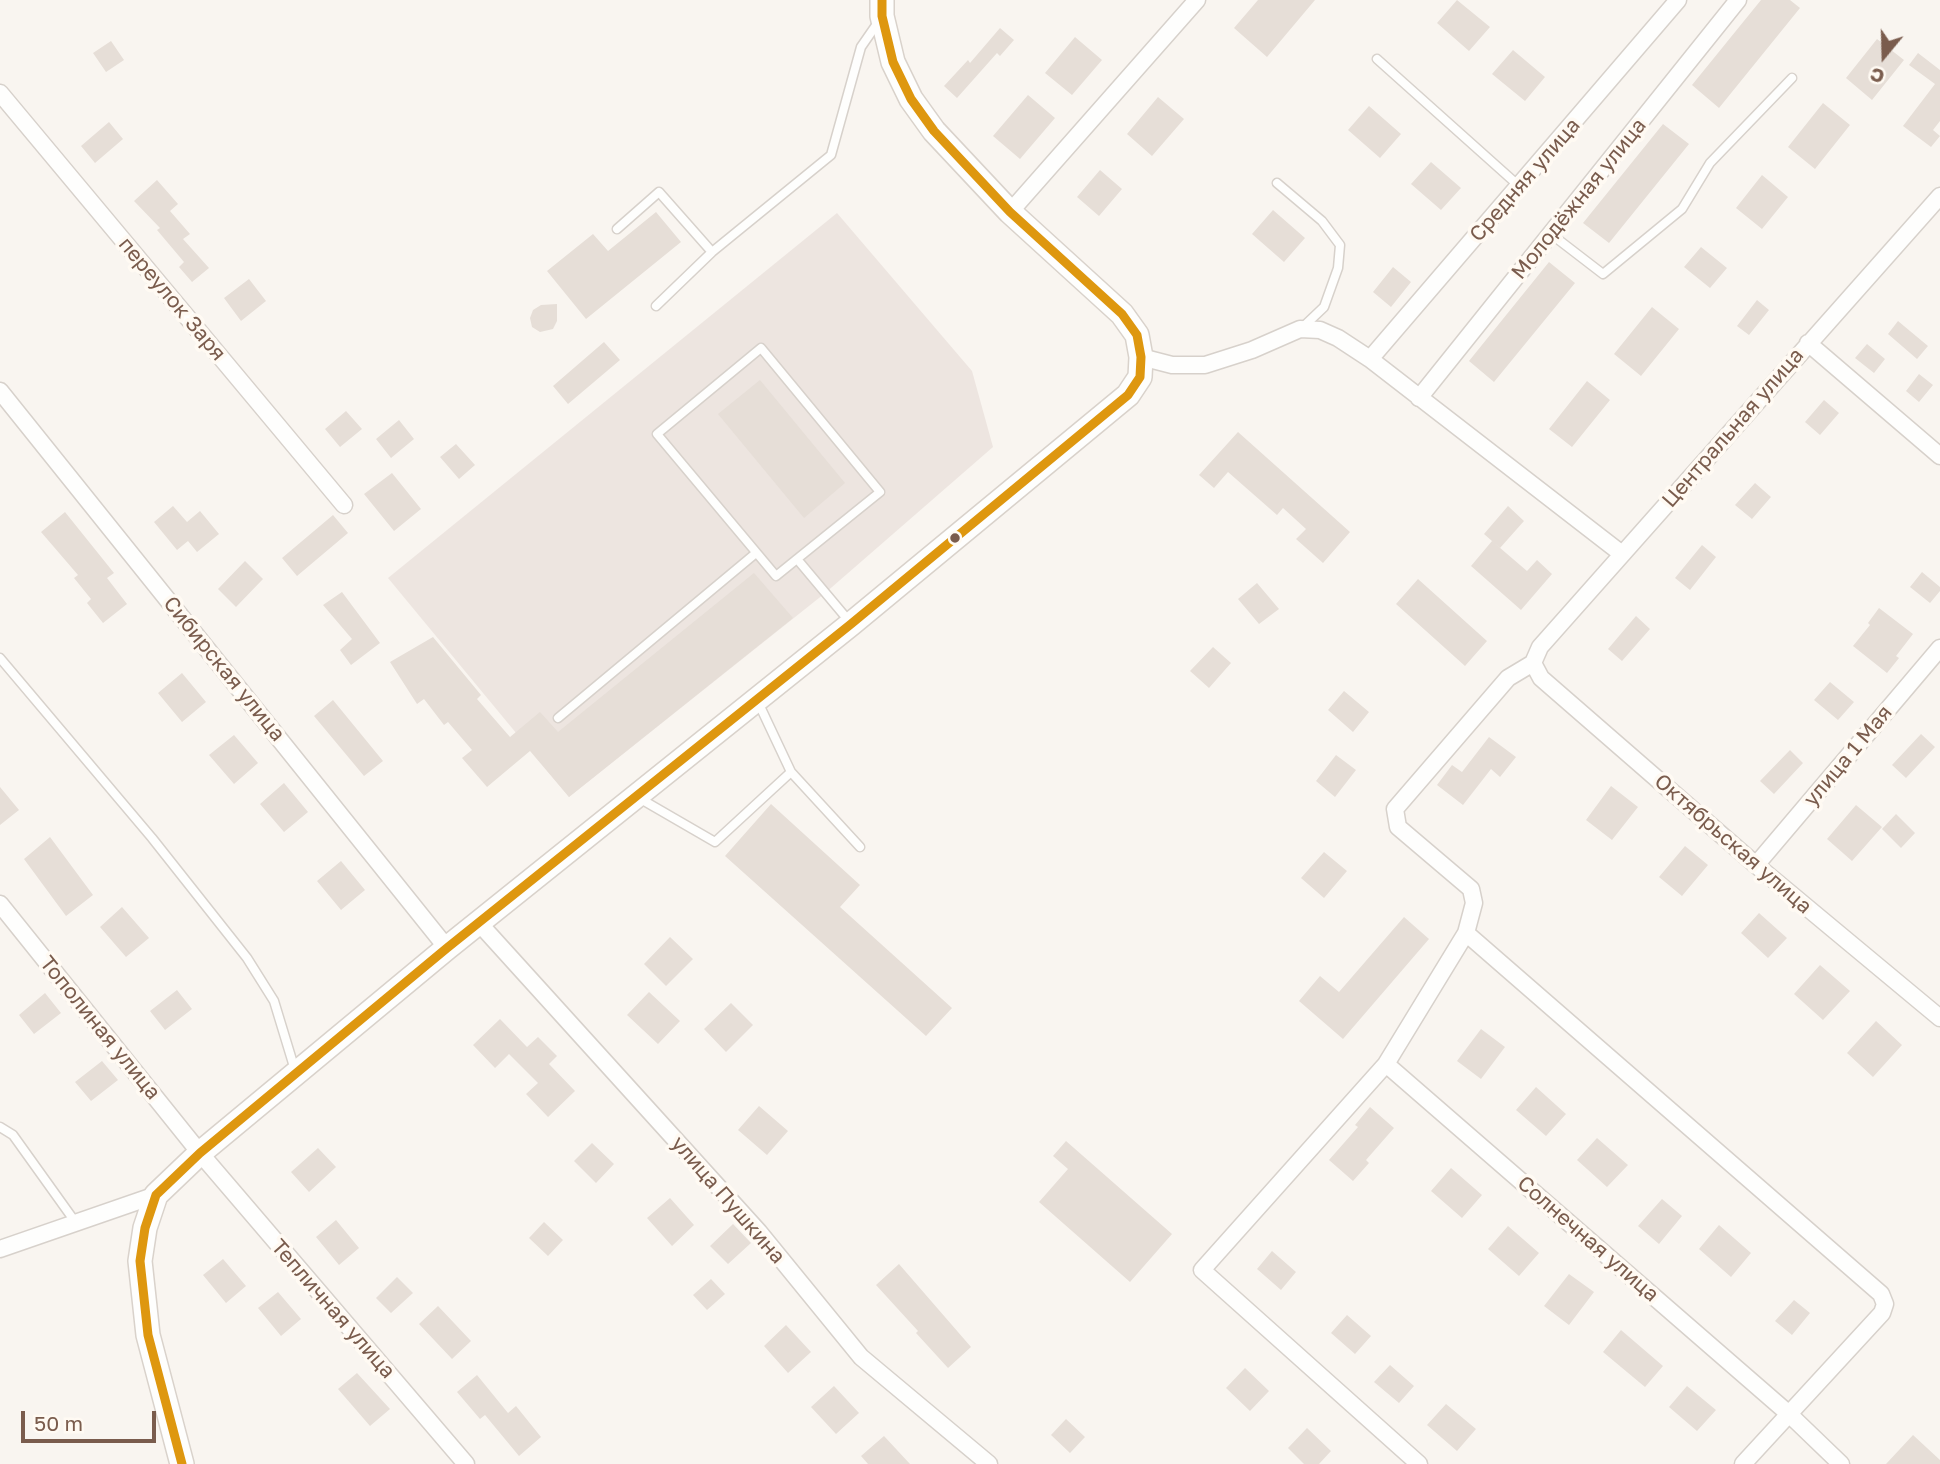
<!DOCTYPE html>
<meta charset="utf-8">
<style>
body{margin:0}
#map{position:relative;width:1940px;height:1464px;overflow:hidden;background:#f9f5f0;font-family:"Golos Text",sans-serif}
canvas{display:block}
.north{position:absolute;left:1849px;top:21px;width:70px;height:70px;-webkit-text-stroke:5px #fffaf3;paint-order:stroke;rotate:199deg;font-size:19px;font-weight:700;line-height:28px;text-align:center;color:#7a5c4d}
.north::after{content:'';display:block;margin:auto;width:24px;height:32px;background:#7a5c4d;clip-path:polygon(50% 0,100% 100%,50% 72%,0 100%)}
.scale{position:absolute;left:21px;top:1411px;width:135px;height:32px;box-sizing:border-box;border:4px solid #7a5c4d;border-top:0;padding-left:9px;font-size:21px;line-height:24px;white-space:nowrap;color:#7a5c4d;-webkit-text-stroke:5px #fffaf3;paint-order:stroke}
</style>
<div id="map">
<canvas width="1940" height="1464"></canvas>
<div class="north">С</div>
<div class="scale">50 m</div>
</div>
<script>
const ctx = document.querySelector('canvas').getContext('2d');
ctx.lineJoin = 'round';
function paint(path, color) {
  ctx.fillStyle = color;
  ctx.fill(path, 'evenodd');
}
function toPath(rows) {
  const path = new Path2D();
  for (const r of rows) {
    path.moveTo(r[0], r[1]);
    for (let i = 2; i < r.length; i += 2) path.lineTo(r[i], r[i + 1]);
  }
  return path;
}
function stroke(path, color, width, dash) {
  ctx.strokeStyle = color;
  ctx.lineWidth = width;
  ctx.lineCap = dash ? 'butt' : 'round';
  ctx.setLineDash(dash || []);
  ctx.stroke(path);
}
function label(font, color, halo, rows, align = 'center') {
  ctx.font = font + ' "Golos Text",sans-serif';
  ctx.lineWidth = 7;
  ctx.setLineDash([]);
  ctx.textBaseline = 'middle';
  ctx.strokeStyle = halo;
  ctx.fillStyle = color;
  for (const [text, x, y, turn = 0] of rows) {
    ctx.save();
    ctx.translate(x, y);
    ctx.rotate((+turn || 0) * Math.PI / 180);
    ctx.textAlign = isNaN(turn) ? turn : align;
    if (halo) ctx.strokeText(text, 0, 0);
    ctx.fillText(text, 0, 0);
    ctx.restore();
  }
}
const industrial = toPath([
 [837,213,972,371,993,447,824,594,569,797,388,578]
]);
const building = toPath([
 [1258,0,1315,0,1267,57,1234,28],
 [1457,0,1490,27,1469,51,1437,23],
 [1761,0,1790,0,1800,8,1719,108,1692,85],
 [1000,28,1014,40,1000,56,997,53,957,98,944,86,968,60,970,63],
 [1075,37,1102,60,1072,95,1045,73],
 [1877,39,1904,60,1872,100,1846,78],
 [111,41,124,60,106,72,93,53],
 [1513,50,1545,77,1525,101,1492,74],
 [1918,53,1940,70,1940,121,1933,130,1940,136,1931,147,1903,126,1935,84,1909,65],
 [1028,95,1055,118,1020,159,993,136],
 [1158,97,1184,119,1152,156,1127,134],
 [1823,103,1850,125,1815,169,1788,147],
 [1369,106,1401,134,1380,158,1348,130],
 [109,122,123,139,95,163,81,146],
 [1663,124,1689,144,1609,243,1583,223],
 [1431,162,1461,188,1441,210,1411,184],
 [1100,170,1122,189,1099,216,1077,197],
 [1762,175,1788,197,1762,229,1736,208],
 [157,180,178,204,170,211,190,234,183,239,209,268,192,282,179,267,184,262,157,230,160,228,134,201],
 [1273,210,1305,238,1284,262,1252,234],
 [656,212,681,242,586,319,547,271,593,234,608,251],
 [1701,247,1727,268,1710,288,1684,267],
 [1549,262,1575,283,1494,382,1469,361],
 [1393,267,1411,282,1391,307,1373,292],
 [249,279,266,301,241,321,224,298],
 [1757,300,1769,310,1749,335,1737,326],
 [557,304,557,321,553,329,540,332,532,327,530,318,533,310,541,305],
 [1652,307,1679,329,1641,376,1614,354],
 [1898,321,1928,346,1917,359,1888,334],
 [604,342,620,360,568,404,553,386],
 [1867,344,1885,359,1874,373,1855,358],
 [1919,374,1933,385,1919,402,1906,391],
 [760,380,845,483,804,518,718,414],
 [1587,381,1610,400,1572,447,1549,429],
 [1824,400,1839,413,1820,435,1805,422],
 [346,411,362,429,340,447,325,429],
 [399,420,414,439,391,458,376,439],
 [1238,432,1350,532,1323,563,1296,539,1306,529,1283,508,1277,515,1228,472,1214,488,1199,475],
 [456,444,475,465,459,479,440,457],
 [392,473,421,509,394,531,364,494],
 [1755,483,1771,497,1752,519,1735,505],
 [173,506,187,522,200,511,219,534,197,552,188,541,177,550,154,522],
 [1508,506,1524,521,1500,548,1484,534],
 [65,512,114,573,107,578,127,604,103,623,87,603,91,599,74,578,78,575,41,532],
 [333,515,348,533,297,576,282,558],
 [1492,541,1527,571,1537,560,1552,574,1521,610,1471,566],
 [1702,545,1716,557,1690,590,1675,578],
 [245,561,263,579,236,607,218,589],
 [1922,572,1940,587,1940,591,1930,603,1910,587],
 [754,573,793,618,569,797,530,751,487,787,462,758,472,750,448,722,444,725,424,699,417,704,390,662,433,637,481,695,477,699,510,737,540,712,558,732],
 [1418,579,1487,641,1465,666,1396,604],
 [1257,583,1279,609,1259,624,1238,599],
 [342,592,380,643,351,665,340,650,352,639,323,605],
 [1879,608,1913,634,1896,656,1899,658,1887,673,1853,646,1870,625,1868,623],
 [1636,616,1650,629,1622,661,1608,649],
 [1213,647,1231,663,1209,688,1190,671],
 [182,673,206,702,182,722,158,693],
 [1830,682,1854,702,1838,720,1814,700],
 [1344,691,1369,712,1353,732,1328,710],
 [333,700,383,761,364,776,314,716],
 [1921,734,1935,747,1906,778,1892,765],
 [234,735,258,763,234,784,209,755],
 [1489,737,1516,757,1500,777,1491,769,1463,805,1437,785,1452,765,1462,772],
 [1790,750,1803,763,1774,794,1760,781],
 [1336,755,1356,770,1335,797,1316,781],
 [284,783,308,812,284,832,260,804],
 [1611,786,1638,807,1612,840,1586,820],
 [0,787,19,810,0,825],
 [771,804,860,885,840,907,952,1008,926,1036,725,856],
 [1856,805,1882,827,1852,861,1827,839],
 [1896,814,1915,833,1901,848,1882,829],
 [50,837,93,895,66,916,24,859],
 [1685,846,1708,865,1682,896,1659,877],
 [1324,852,1347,871,1324,898,1301,878],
 [341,861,365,890,341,910,317,881],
 [122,907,149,938,126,957,100,927],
 [1759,913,1787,938,1768,958,1741,933],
 [1404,917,1429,939,1343,1039,1299,1001,1320,976,1339,992],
 [670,937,693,959,666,986,644,964],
 [1820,965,1850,991,1823,1020,1794,994],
 [177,990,192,1009,165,1030,150,1011],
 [649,992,680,1021,658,1044,627,1015],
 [45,993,61,1013,34,1034,19,1015],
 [731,1003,753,1025,726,1052,704,1029],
 [500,1019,527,1047,538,1037,557,1056,549,1064,575,1091,548,1117,526,1094,538,1083,509,1054,495,1068,473,1045],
 [1876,1021,1902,1045,1873,1077,1847,1053],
 [1481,1029,1505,1047,1481,1079,1457,1061],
 [102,1061,118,1080,91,1101,75,1082],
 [1536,1087,1566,1114,1546,1136,1516,1110],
 [759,1106,788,1131,767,1155,738,1130],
 [1370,1107,1394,1128,1366,1160,1369,1163,1353,1181,1329,1160,1358,1127,1355,1125],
 [1597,1138,1628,1165,1607,1187,1577,1160],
 [1066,1141,1172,1234,1130,1282,1039,1202,1068,1169,1053,1156],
 [592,1143,614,1164,596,1183,574,1161],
 [318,1148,336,1167,309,1192,291,1172],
 [1451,1168,1482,1195,1462,1218,1431,1191],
 [670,1198,694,1225,672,1246,647,1218],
 [1662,1199,1682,1216,1659,1244,1638,1226],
 [336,1220,359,1248,339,1265,316,1237],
 [544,1222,563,1240,548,1256,529,1238],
 [733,1224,751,1243,728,1264,710,1246],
 [1719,1225,1751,1253,1731,1277,1699,1249],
 [1508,1226,1539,1253,1519,1276,1488,1249],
 [1272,1251,1296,1272,1281,1290,1257,1269],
 [223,1259,246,1286,226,1303,203,1275],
 [899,1264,971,1347,948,1368,916,1333,918,1331,876,1285],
 [1569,1274,1594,1292,1569,1325,1544,1306],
 [397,1277,413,1293,391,1313,376,1298],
 [711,1279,725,1294,707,1310,693,1295],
 [278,1292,301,1319,281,1336,258,1308],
 [1794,1300,1810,1313,1792,1335,1775,1321],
 [438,1306,471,1341,452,1359,419,1324],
 [1347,1315,1371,1336,1355,1354,1331,1333],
 [786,1325,811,1352,788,1373,764,1346],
 [1621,1330,1663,1366,1645,1387,1603,1352],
 [1390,1365,1414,1386,1399,1403,1374,1382],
 [1245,1368,1269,1391,1250,1411,1226,1388],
 [357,1373,390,1409,370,1426,338,1389],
 [477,1375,508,1413,516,1406,541,1437,519,1456,485,1415,480,1419,457,1392],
 [834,1386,859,1413,836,1434,811,1407],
 [1687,1386,1716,1410,1697,1431,1669,1407],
 [1446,1404,1476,1429,1457,1451,1427,1425],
 [1066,1419,1085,1437,1070,1453,1051,1435],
 [1307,1428,1331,1451,1319,1464,1304,1464,1288,1448],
 [1913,1435,1940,1460,1940,1464,1886,1464],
 [884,1436,910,1464,868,1464,861,1456]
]);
const lane = toPath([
 [1377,59,1519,186],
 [1277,183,1322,221,1340,245,1338,268,1324,307,1303,327],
 [617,229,659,192,712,252],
 [1551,234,1603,274,1682,209,1710,163,1792,78],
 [656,306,712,252,831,155,861,47,879,21],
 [797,559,880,492,761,348,657,434,776,576,797,559,849,621],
 [0,658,152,838,247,958,274,1001,295,1070],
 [758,702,791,772,860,847],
 [558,718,756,553],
 [639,798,715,842,791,772],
 [0,1127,13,1135,76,1223]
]);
const street = toPath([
 [0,93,344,505],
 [1010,212,1197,0],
 [1808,343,1940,456],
 [1141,357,1172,365,1205,365,1252,350,1300,329,1320,330,1338,338,1370,359,1622,554],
 [1370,359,1678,0],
 [0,391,447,948],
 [1419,398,1738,0],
 [1533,663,1540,647,1940,196],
 [1533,663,1541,678,1756,865,1940,1018],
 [1756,865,1940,648],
 [0,904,200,1153,466,1464],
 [479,923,759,1232,861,1357,989,1464],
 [1466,933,1881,1294,1885,1304,1882,1313,1743,1464],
 [1386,1064,1789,1414,1841,1464],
 [0,1249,156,1195],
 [1419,1464,1202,1270,1386,1064,1466,933,1474,903,1471,889,1398,827,1395,809,1508,678,1533,663]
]);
const secondary = toPath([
 [182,1464,148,1335,140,1261,145,1228,156,1195,200,1153,447,948,851,624,1128,395,1140,377,1141,357,1137,335,1122,314,1010,212,934,131,911,99,893,62,882,16,882,0]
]);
const bus1 = toPath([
 [182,1464,148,1335,140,1261,145,1228,156,1195,200,1153,447,948,851,624,1128,395,1140,377,1141,357,1137,335,1122,314,1010,212,934,131,911,99,893,62,882,16,882,0]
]);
const markers = [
 [955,538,6,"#7a5c4d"]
];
const streetNames = [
 ["Средняя улица",1525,180,-49],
 ["Молодёжная улица",1579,199,-51],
 ["переулок Заря",172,299,50],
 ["Центральная улица",1733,428,-49],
 ["Сибирская улица",224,669,51],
 ["улица 1 Мая",1848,756,-50],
 ["Октябрьская улица",1733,844,41],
 ["Тополиная улица",100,1028,51],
 ["улица Пушкина",728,1200,49],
 ["Солнечная улица",1588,1239,41],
 ["Тепличная улица",333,1309,49]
];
paint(industrial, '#ede5e0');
paint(building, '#e6ded7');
stroke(lane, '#d7d1cb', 11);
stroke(street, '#d7d1cb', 19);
stroke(secondary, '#d9d2cb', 26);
stroke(lane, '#fefefd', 8);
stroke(street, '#fefefd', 16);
stroke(secondary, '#fefefd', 23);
stroke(bus1, '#de970f', 9);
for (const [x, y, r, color] of markers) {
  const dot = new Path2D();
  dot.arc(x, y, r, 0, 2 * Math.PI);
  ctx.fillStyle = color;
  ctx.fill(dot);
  stroke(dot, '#fffaf3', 2.5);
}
label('21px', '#7a5c4d', '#fffaf3', streetNames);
</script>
